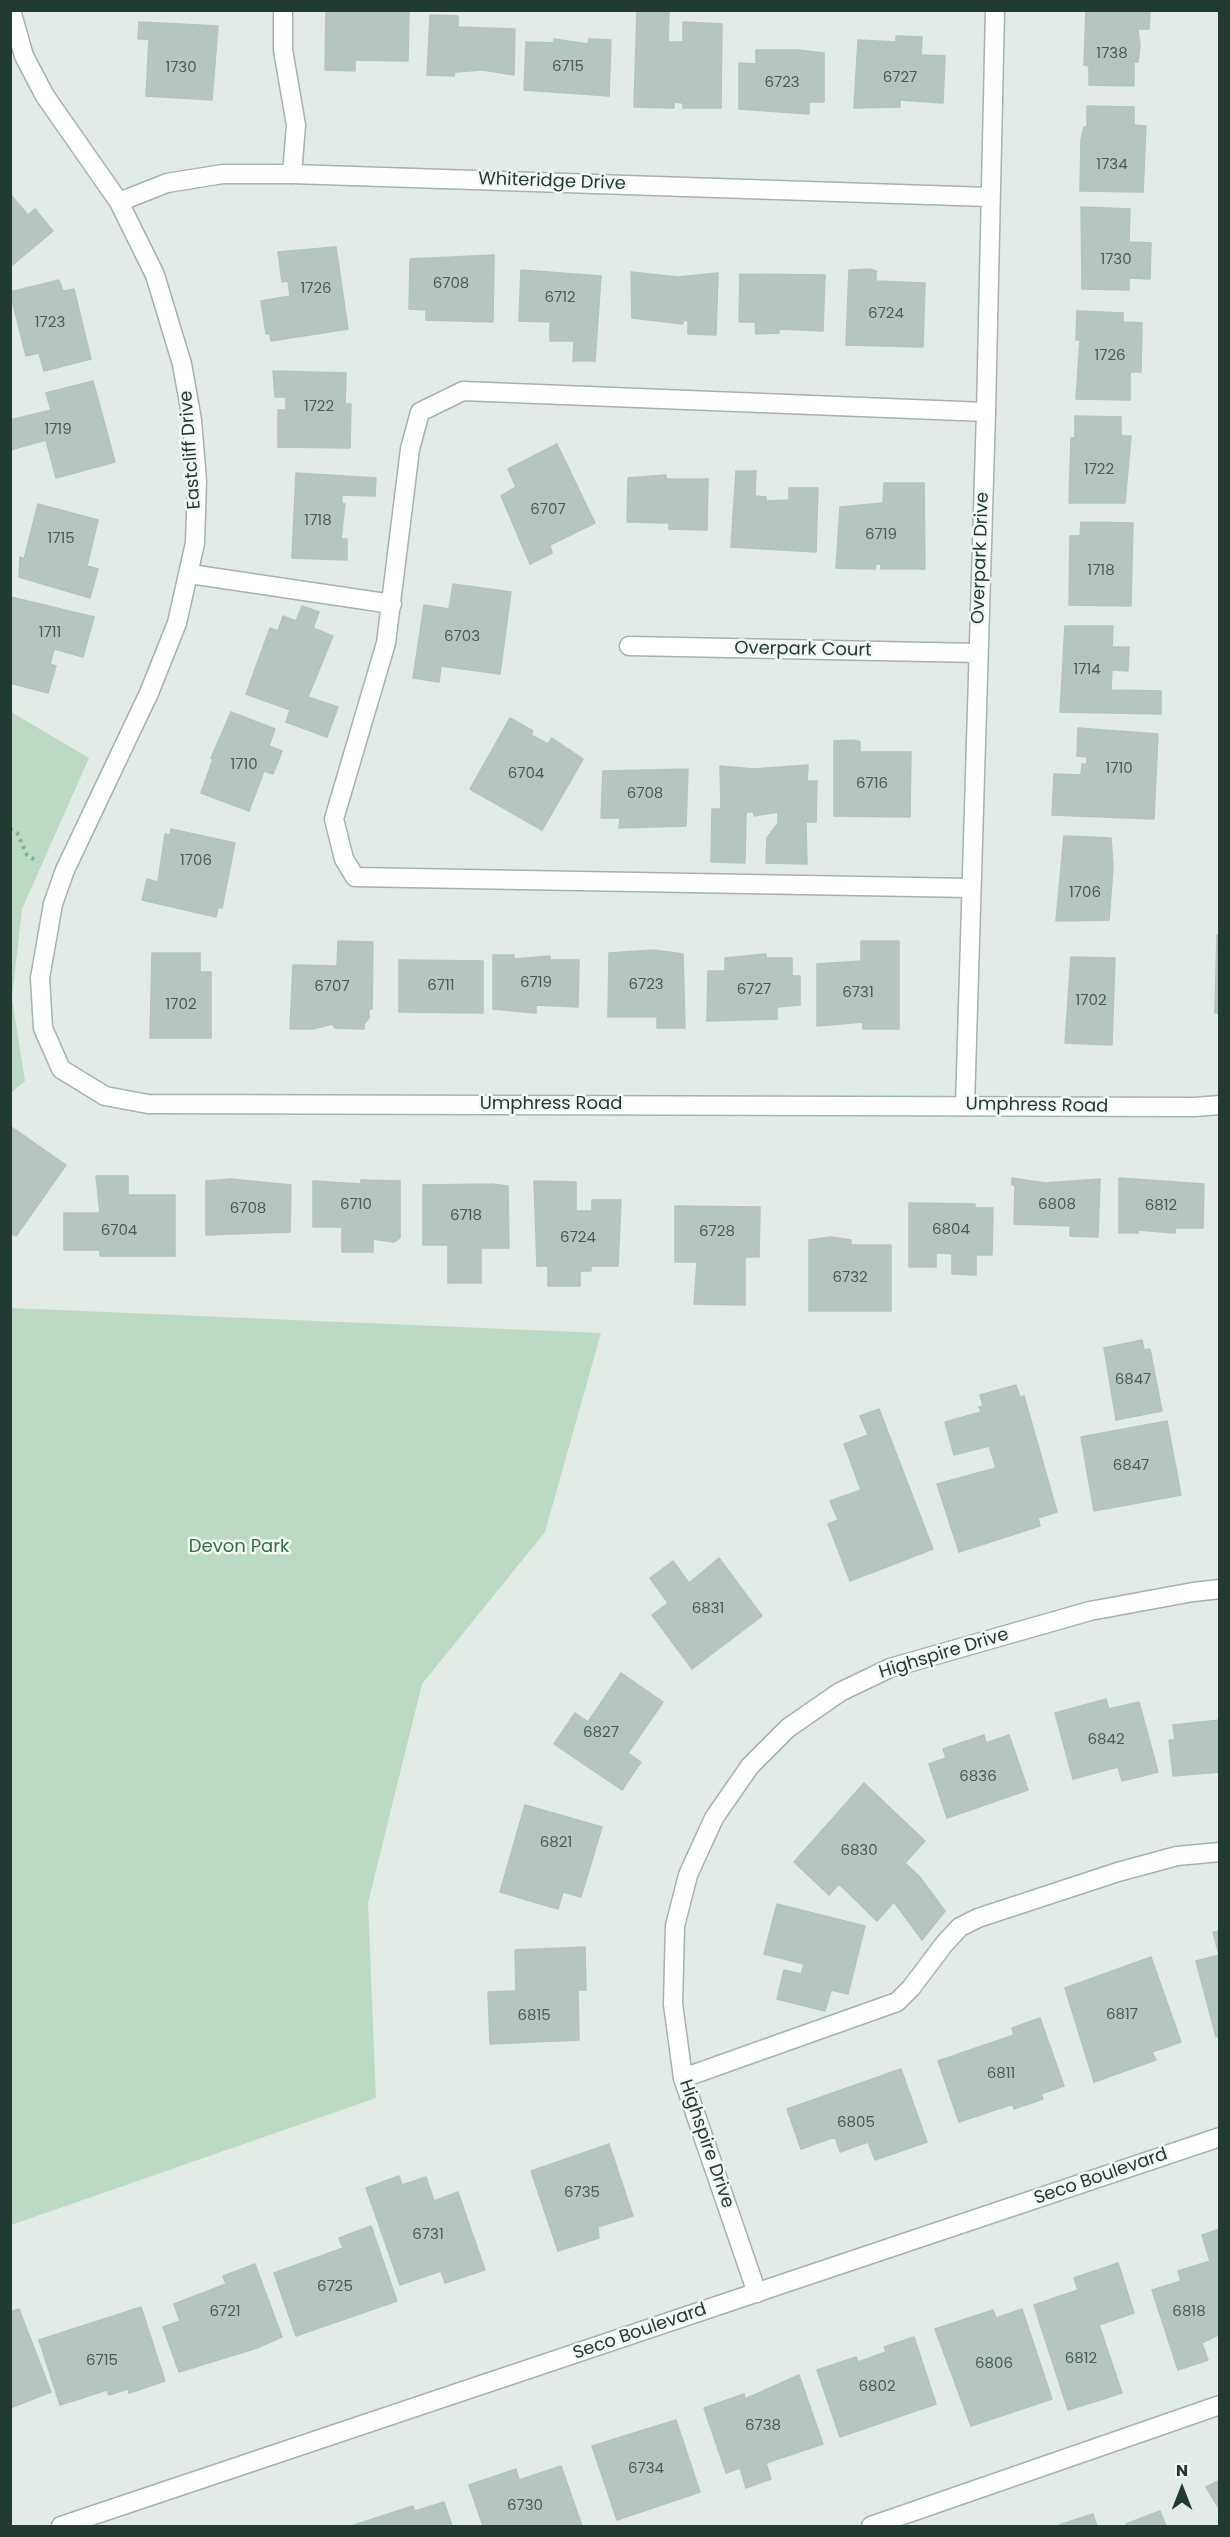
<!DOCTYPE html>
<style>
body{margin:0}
#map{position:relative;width:1230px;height:2537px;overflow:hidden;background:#e2ebe6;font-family:Poppins,sans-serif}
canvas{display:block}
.frame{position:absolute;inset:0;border:12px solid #233a33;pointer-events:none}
.north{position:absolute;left:1152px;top:2459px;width:60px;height:60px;-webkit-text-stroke:4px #f2f8f4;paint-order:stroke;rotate:0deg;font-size:16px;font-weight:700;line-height:24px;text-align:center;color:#233a33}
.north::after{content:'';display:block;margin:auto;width:21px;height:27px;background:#233a33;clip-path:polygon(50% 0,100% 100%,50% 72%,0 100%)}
</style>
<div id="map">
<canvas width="1230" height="2537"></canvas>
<div class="frame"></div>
<div class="north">N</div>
</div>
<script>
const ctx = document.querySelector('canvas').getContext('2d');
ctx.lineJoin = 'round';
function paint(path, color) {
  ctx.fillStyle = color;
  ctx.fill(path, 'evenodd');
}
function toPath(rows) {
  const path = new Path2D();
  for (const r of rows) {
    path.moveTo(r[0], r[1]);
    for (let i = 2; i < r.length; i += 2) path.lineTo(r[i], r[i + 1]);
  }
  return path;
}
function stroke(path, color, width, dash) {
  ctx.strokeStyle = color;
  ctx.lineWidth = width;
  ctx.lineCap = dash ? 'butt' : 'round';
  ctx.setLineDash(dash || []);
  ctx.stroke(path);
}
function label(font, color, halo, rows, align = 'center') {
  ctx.font = font + ' Poppins,sans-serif';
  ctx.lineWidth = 5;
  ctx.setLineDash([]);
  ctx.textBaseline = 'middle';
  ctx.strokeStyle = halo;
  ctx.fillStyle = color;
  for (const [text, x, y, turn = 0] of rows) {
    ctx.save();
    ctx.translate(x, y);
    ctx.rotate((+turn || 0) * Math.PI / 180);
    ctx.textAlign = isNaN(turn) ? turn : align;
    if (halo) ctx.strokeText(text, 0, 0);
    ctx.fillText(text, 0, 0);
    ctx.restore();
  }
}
const green = toPath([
 [11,712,89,758,22,909,12,998,25,1081,11,1093],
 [11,1308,601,1333,545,1532,422,1684,368,1903,376,2098,11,2225]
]);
const building = toPath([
 [326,10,409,10,408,61,355,60,355,71,325,70,326,10],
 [637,10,669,10,668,42,683,42,683,22,722,24,721,108,683,108,683,103,674,102,674,108,634,107,637,10],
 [1086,10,1150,10,1149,29,1138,29,1140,45,1138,62,1134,62,1134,86,1089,85,1089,66,1084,65,1086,10],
 [430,15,458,16,458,27,515,29,514,75,483,70,455,72,454,76,427,75,430,15],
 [139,22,218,26,212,100,146,96,149,39,138,39,139,22],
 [896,36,922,37,921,55,945,56,943,103,900,100,900,107,854,108,858,40,896,42,896,36],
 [554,39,588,44,589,39,611,40,609,96,524,90,526,42,554,43,554,39],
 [756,50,798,50,824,53,824,102,809,102,809,114,739,109,739,63,756,64,756,50],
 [1087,106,1134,107,1134,125,1146,126,1143,192,1080,191,1081,140,1084,127,1087,127,1087,106],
 [10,194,28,215,35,209,53,231,10,267,10,194],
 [1081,207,1130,209,1129,242,1151,243,1150,279,1129,278,1129,290,1082,289,1081,207],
 [336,247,348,329,271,341,270,334,266,334,261,301,290,296,288,281,282,282,278,252,336,247],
 [494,255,493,322,426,320,426,310,409,309,410,259,494,255],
 [869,269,876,271,876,281,925,283,923,347,846,345,849,270,869,269],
 [521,270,601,276,595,361,573,361,574,341,550,341,550,322,519,321,521,270],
 [631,272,678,277,718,273,716,335,688,334,688,321,683,320,683,324,632,318,631,272],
 [740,274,825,275,823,331,779,329,779,333,756,334,755,322,739,322,740,274],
 [59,280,63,291,74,289,91,359,44,371,39,353,26,356,10,292,59,280],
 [1077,311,1123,313,1123,322,1142,323,1141,372,1130,372,1130,400,1076,399,1080,340,1076,340,1077,311],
 [273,371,346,373,345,404,351,404,350,448,278,447,278,410,286,410,286,397,275,397,273,371],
 [93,381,115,462,56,478,46,440,10,450,10,420,51,410,46,393,93,381],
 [1075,416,1121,417,1121,436,1131,436,1125,503,1069,503,1071,438,1075,438,1075,416],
 [557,444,595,523,550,545,552,553,530,564,501,496,516,487,508,469,557,444],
 [736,471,756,471,755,496,766,497,766,501,789,500,789,488,818,488,816,552,731,547,736,471],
 [296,473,376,478,375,496,342,495,342,504,345,504,341,539,347,539,347,560,292,558,296,473],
 [666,475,666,479,708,479,707,530,669,529,669,523,627,522,628,478,666,475],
 [884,483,924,483,925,569,881,569,881,564,876,564,875,569,836,568,840,507,883,503,884,483],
 [38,504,98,520,87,566,98,569,90,598,19,577,20,557,24,559,38,504],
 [1081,522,1133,523,1131,606,1069,605,1070,536,1080,536,1081,522],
 [453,584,511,592,500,674,441,666,439,682,413,678,424,605,449,609,453,584],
 [11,597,94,617,83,657,54,649,50,664,56,666,48,693,10,683,11,597],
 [302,606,319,612,313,628,333,636,308,697,338,707,327,737,286,722,290,710,246,694,270,628,278,631,283,616,296,621,302,606],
 [1065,626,1113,626,1112,647,1129,647,1128,671,1112,670,1111,690,1161,691,1161,714,1060,712,1065,626],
 [231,712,275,729,269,746,282,751,273,774,264,771,249,811,201,793,213,759,211,758,231,712],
 [510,718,533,731,531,735,548,744,552,738,583,759,542,830,470,789,510,718],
 [1078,728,1158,734,1154,819,1052,815,1054,774,1081,775,1082,764,1087,764,1087,757,1077,756,1078,728],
 [855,740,860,742,860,752,911,752,910,817,834,816,834,741,855,740],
 [808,765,807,781,817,781,816,822,806,822,807,864,766,863,767,838,778,823,778,812,754,816,754,812,746,812,745,863,711,862,712,809,721,809,720,766,753,769,808,765],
 [688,769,686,826,619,828,620,818,601,818,603,771,688,769],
 [171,829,235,843,222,908,218,907,216,917,142,900,147,879,158,882,165,834,170,835,171,829],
 [1064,836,1111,838,1113,867,1109,920,1056,921,1064,836],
 [1220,934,1220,1013,1215,1013,1217,935,1220,934],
 [338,941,373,942,372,1009,369,1009,369,1018,364,1024,364,1029,335,1028,332,1024,313,1029,290,1029,293,965,337,966,338,941],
 [861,941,899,941,899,1029,863,1029,863,1022,817,1026,817,964,861,961,861,941],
 [653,950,683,954,685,1028,657,1028,657,1017,608,1017,609,953,653,950],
 [152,953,200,953,200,972,211,972,211,1038,150,1038,152,953],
 [766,954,766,958,792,958,792,976,800,976,800,1005,777,1007,777,1019,707,1021,708,971,725,971,725,958,766,954],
 [493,955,514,955,514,959,550,956,550,960,579,960,578,1007,536,1005,536,1013,493,1009,493,955],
 [1071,957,1115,958,1112,1045,1065,1043,1071,957],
 [399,960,483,961,483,1013,399,1012,399,960],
 [13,1128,66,1165,16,1236,10,1233,10,1132,13,1128],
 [96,1176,128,1176,128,1195,175,1195,175,1256,100,1256,100,1250,64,1250,64,1213,100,1213,96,1176],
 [1012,1178,1045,1183,1100,1179,1098,1237,1070,1236,1070,1226,1014,1224,1015,1185,1012,1185,1012,1178],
 [1119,1178,1204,1184,1203,1228,1175,1228,1175,1233,1138,1230,1138,1233,1119,1233,1119,1178],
 [231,1179,291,1185,290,1232,206,1235,206,1181,231,1179],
 [361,1180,400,1181,400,1238,394,1242,373,1239,373,1252,342,1252,342,1227,313,1227,313,1181,361,1184,361,1180],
 [534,1181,576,1182,576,1211,592,1211,592,1200,621,1200,618,1266,591,1266,591,1271,580,1271,580,1286,548,1286,548,1266,537,1266,534,1181],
 [491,1184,508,1186,509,1248,481,1248,481,1283,448,1283,448,1245,423,1245,423,1185,491,1184],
 [909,1203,975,1204,975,1208,993,1208,992,1255,976,1255,976,1275,952,1274,952,1254,943,1253,936,1253,936,1267,909,1267,909,1203],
 [675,1206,760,1207,759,1257,745,1257,745,1305,694,1304,697,1262,675,1262,675,1206],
 [831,1237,851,1240,851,1245,891,1245,891,1311,809,1311,809,1240,831,1237],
 [1142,1340,1144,1350,1150,1349,1162,1411,1116,1420,1104,1348,1142,1340],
 [1016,1385,1020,1397,1024,1396,1057,1512,1038,1518,1040,1526,959,1552,937,1484,996,1468,989,1446,954,1455,945,1422,981,1412,979,1407,983,1406,980,1395,1016,1385],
 [879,1409,933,1549,850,1581,828,1524,838,1520,830,1501,861,1490,844,1444,868,1435,860,1416,879,1409],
 [1167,1421,1181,1495,1094,1511,1081,1437,1167,1421],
 [719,1558,762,1616,692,1669,652,1615,668,1603,650,1578,673,1561,689,1583,719,1558],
 [621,1673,663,1702,628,1753,641,1762,622,1790,554,1744,575,1713,588,1722,621,1673],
 [1106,1699,1109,1709,1139,1702,1158,1772,1122,1781,1118,1767,1073,1779,1055,1713,1106,1699],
 [1220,1720,1220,1772,1173,1776,1169,1740,1175,1740,1173,1725,1220,1720],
 [984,1735,986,1743,1009,1735,1028,1790,947,1818,929,1764,946,1758,943,1749,984,1735],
 [864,1783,925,1841,905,1863,919,1876,945,1911,922,1940,894,1902,877,1921,839,1884,829,1895,794,1862,864,1783],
 [525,1805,602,1827,581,1897,563,1892,558,1909,500,1892,525,1805],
 [777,1904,865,1926,848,1994,831,1990,825,2011,777,1999,784,1970,801,1974,804,1964,764,1954,777,1904],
 [1220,1931,1220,2036,1216,2037,1196,1961,1219,1955,1213,1932,1220,1931],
 [585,1947,586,1990,578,1990,579,2040,490,2044,488,1992,516,1991,515,1950,585,1947],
 [1151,1957,1181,2042,1152,2052,1156,2060,1094,2082,1065,1988,1151,1957],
 [1040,2018,1064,2086,1041,2094,1043,2099,1014,2109,1013,2104,959,2122,938,2061,1014,2035,1012,2028,1040,2018],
 [901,2069,927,2142,875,2160,868,2142,840,2152,835,2137,801,2149,787,2109,901,2069],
 [609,2144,633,2216,598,2227,599,2238,558,2251,531,2171,609,2144],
 [399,2176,402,2185,426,2177,434,2201,458,2192,485,2270,445,2283,441,2271,400,2285,366,2188,399,2176],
 [371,2226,397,2301,296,2336,274,2273,343,2248,339,2238,371,2226],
 [1220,2229,1220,2334,1202,2343,1208,2360,1178,2370,1152,2290,1181,2281,1178,2271,1210,2261,1202,2235,1220,2229],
 [1118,2263,1134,2313,1099,2325,1122,2393,1068,2410,1034,2305,1078,2290,1074,2278,1118,2263],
 [255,2264,282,2337,257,2348,179,2372,163,2327,180,2321,174,2304,226,2284,223,2276,255,2264],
 [141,2307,165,2381,129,2393,128,2389,109,2395,107,2390,60,2405,39,2340,141,2307],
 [19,2309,51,2392,10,2408,10,2312,19,2309],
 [1022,2309,1052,2399,971,2426,935,2329,993,2310,996,2318,1022,2309],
 [914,2337,936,2404,840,2437,817,2370,856,2357,858,2362,886,2352,884,2347,914,2337],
 [799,2375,823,2444,766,2463,771,2479,746,2488,740,2468,726,2473,704,2408,744,2394,745,2399,799,2375],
 [676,2420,700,2492,617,2520,592,2446,676,2420],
 [561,2466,582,2526,483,2526,469,2485,516,2469,519,2480,561,2466],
 [1220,2480,1220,2510,1206,2487,1220,2480],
 [444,2502,452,2526,351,2526,413,2506,415,2511,444,2502],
 [1160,2511,1166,2526,1127,2526,1126,2524,1160,2511],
 [1093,2514,1097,2526,1056,2526,1093,2514]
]);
const path = toPath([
 [10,829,17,833,27,855,38,862]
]);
const lane = toPath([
 [283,10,283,50,296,125,292,174],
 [190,574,392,604],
 [971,888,355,877,344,859,334,819,386,643,410,449,420,412,463,391,986,412],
 [683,2078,897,2002,911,1988,945,1943,960,1927,978,1918,1118,1872,1177,1856,1220,1852],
 [871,2526,1220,2405]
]);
const street = toPath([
 [11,10,24,56,45,96,119,202,155,275,182,364,192,420,197,481,195,543,177,623,149,693,65,870,53,904],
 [119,202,167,183,223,174,292,174,989,197],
 [629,646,978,653],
 [965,1105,986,412,995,10],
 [757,2293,683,2078,673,2004,675,1926,688,1875,714,1818,750,1766,788,1728,840,1692,890,1668,1090,1611,1193,1592,1220,1589],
 [61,2526,1220,2137]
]);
const secondary = toPath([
 [53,904,40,978,43,1028,61,1069,105,1096,148,1104,1195,1107,1220,1105]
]);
const numberNames = [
 ["1738",1112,54],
 ["6715",568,67],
 ["1730",181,68],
 ["6727",900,78],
 ["6723",782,83],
 ["1734",1112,165],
 ["1730",1116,260],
 ["6708",451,284],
 ["1726",316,289],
 ["6712",560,298],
 ["6724",886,314],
 ["1723",50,323],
 ["1726",1110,356],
 ["1722",319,407],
 ["1719",58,430],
 ["1722",1099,470],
 ["6707",548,510],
 ["1718",318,521],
 ["6719",881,535],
 ["1715",61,539],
 ["1718",1101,571],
 ["1711",50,633],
 ["6703",462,637],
 ["1714",1087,670],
 ["1710",244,765],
 ["1710",1119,769],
 ["6704",526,774],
 ["6716",872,784],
 ["6708",645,794],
 ["1706",196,861],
 ["1706",1085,893],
 ["6719",536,983],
 ["6723",646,985],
 ["6711",441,986],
 ["6707",332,987],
 ["6727",754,990],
 ["6731",858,993],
 ["1702",1091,1001],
 ["1702",181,1005],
 ["6710",356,1205],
 ["6808",1057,1205],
 ["6812",1161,1206],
 ["6708",248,1209],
 ["6718",466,1216],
 ["6804",951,1230],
 ["6704",119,1231],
 ["6728",717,1232],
 ["6724",578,1238],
 ["6732",850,1278],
 ["6847",1133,1380],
 ["6847",1131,1466],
 ["6831",708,1609],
 ["6827",601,1733],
 ["6842",1106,1740],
 ["6836",978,1777],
 ["6821",556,1843],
 ["6830",859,1851],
 ["6817",1122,2015],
 ["6815",534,2016],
 ["6811",1001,2074],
 ["6805",856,2123],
 ["6735",582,2193],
 ["6731",428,2235],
 ["6725",335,2287],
 ["6721",225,2312],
 ["6818",1189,2312],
 ["6812",1081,2359],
 ["6715",102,2361],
 ["6806",994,2364],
 ["6802",877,2387],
 ["6738",763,2426],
 ["6734",646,2469],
 ["6730",525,2506]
];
const streetNames = [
 ["Whiteridge Drive",552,182,2],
 ["Eastcliff Drive",191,450,-94],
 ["Overpark Drive",981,558,-88],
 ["Overpark Court",803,650,1],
 ["Umphress Road",551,1104],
 ["Umphress Road",1037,1106,1],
 ["Highspire Drive",944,1654,-17],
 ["Highspire Drive",706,2144,71],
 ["Seco Boulevard",1101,2177,-19],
 ["Seco Boulevard",640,2332,-19]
];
const parkNames = [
 ["Devon Park",239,1547]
];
paint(green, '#bcdac3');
paint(building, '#b7c5bf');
stroke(building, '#b4c4bd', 1.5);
stroke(lane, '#a5b2ad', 21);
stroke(street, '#a5b2ad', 21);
stroke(secondary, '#a1b6ae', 21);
stroke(path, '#84ac9e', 4, [3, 4.5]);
stroke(lane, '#fff', 18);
stroke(street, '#fff', 18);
stroke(secondary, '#fff', 18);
label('15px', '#485d56', null, numberNames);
label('18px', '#233a33', '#f2f8f4', streetNames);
label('18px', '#306e46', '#f2f8f4', parkNames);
</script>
